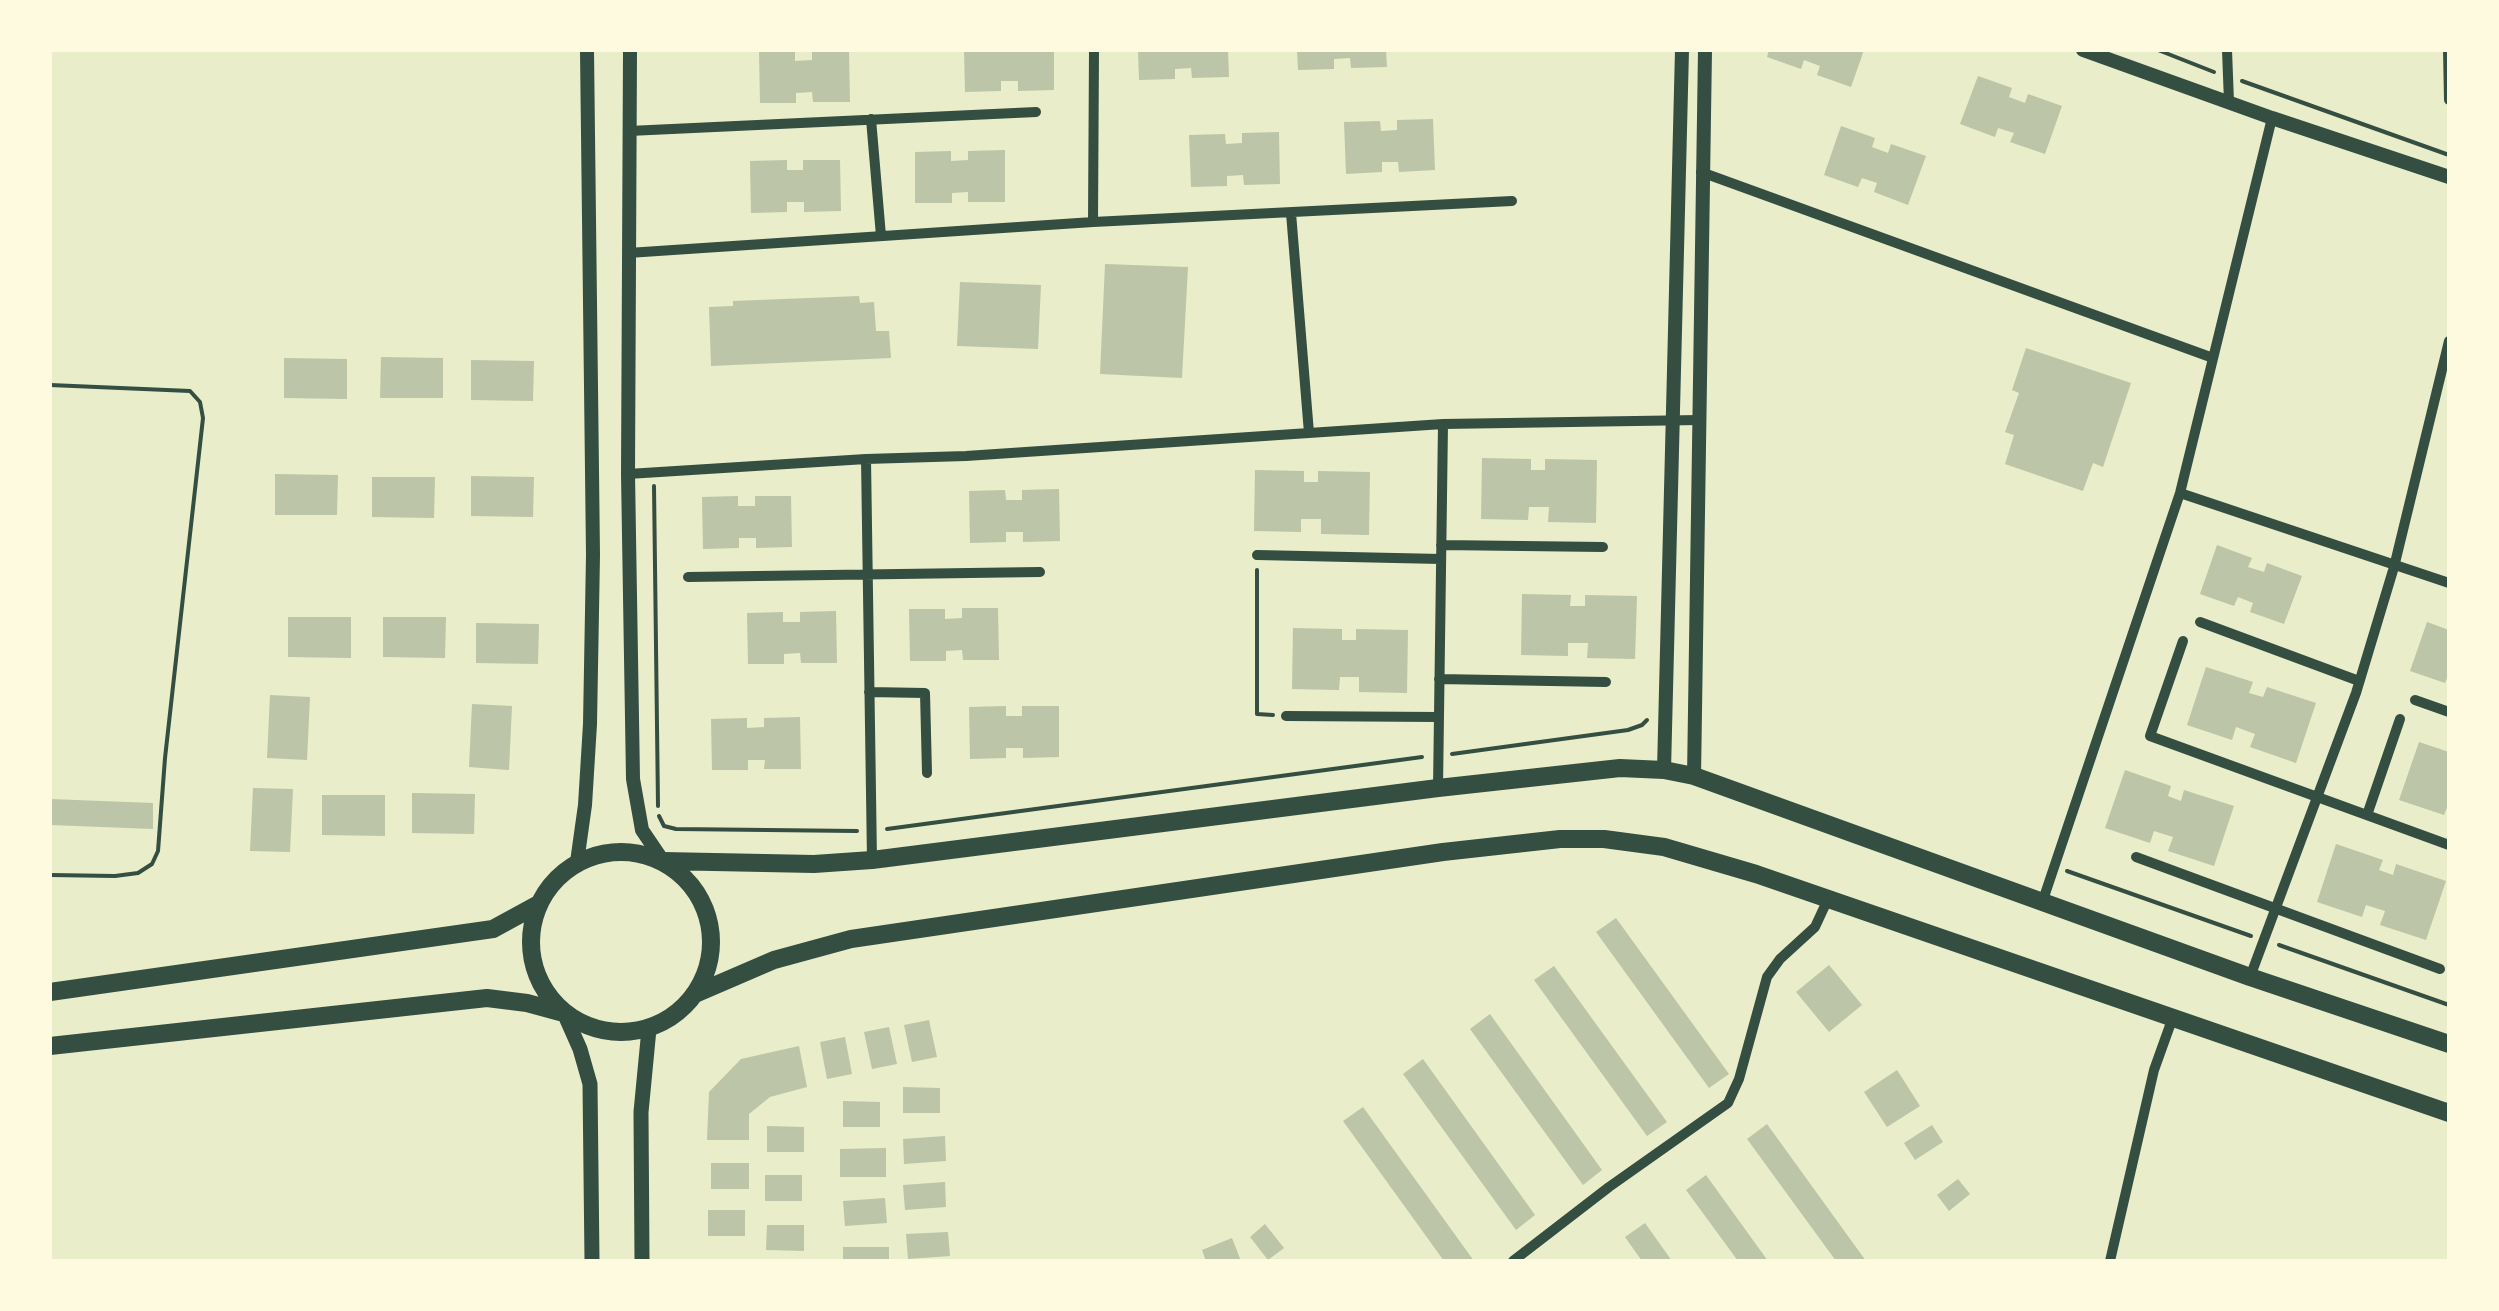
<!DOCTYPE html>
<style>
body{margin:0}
#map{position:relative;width:2499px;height:1311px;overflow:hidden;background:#e9edc9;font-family:Manrope,sans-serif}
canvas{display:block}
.frame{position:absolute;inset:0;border:52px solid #fefae0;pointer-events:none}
</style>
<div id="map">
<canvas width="2499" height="1311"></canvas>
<div class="frame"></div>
</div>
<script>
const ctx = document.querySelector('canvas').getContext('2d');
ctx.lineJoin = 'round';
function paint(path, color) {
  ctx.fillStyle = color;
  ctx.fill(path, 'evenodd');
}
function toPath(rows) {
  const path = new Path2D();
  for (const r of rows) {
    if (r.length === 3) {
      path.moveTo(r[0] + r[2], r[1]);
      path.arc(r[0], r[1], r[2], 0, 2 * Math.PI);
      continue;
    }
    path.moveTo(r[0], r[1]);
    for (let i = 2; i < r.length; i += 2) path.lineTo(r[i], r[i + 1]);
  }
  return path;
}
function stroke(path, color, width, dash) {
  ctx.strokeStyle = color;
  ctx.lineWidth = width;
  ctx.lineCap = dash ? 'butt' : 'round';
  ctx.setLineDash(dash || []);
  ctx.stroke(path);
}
const building = toPath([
 [849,50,850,102,813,102,812,92,796,93,796,103,760,103,759,51,795,51,795,61,812,60,812,51],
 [964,50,1054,50,1054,90,1018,91,1018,81,1001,81,1001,91,965,92],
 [1138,50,1228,50,1229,77,1192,78,1191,68,1175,69,1175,79,1139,80],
 [1297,50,1386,50,1387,67,1351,68,1350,58,1334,59,1334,69,1298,70],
 [1769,50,1864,50,1851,87,1817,75,1820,66,1804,60,1801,69,1767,57],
 [1978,76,2012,88,2009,97,2025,103,2028,94,2062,106,2045,154,2010,142,2014,133,1998,128,1995,137,1960,124],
 [1433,119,1435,170,1399,172,1398,162,1382,162,1382,172,1346,174,1344,122,1380,121,1381,131,1397,130,1397,120],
 [1841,126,1875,138,1872,147,1888,153,1891,144,1926,156,1908,205,1874,192,1877,183,1862,178,1858,187,1824,175],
 [1279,132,1280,184,1244,185,1243,175,1227,176,1227,186,1191,187,1189,135,1225,134,1226,144,1242,143,1242,133],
 [1005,150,1005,202,968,202,968,192,952,193,952,203,915,203,915,152,951,151,951,161,968,160,968,151],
 [787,160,787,170,803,170,803,160,840,160,841,211,804,212,804,202,787,202,787,212,751,213,750,161],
 [1105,264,1188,267,1182,378,1100,374],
 [960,282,1041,285,1038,349,957,346],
 [859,296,860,303,874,302,876,331,889,331,891,358,711,366,709,307,733,306,733,301],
 [2026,348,2131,383,2103,467,2093,463,2083,491,2005,464,2014,435,2005,432,2019,393,2012,390],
 [381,357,443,358,443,398,380,398],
 [284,358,347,359,347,399,284,398],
 [471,360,534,361,533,401,471,400],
 [1482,458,1531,459,1531,470,1545,470,1545,459,1597,460,1596,523,1548,522,1549,507,1529,507,1528,520,1481,519],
 [1255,470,1304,471,1304,482,1318,482,1318,471,1370,472,1369,535,1321,534,1321,519,1301,519,1301,532,1254,531],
 [275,474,338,475,337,515,275,515],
 [471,476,534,477,533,517,471,516],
 [372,477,435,477,434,518,372,517],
 [1059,489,1060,541,1023,542,1023,532,1006,532,1006,542,970,543,969,491,1005,490,1006,500,1022,500,1022,490],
 [738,496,738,506,755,506,755,496,791,496,792,547,756,548,756,538,739,538,739,548,703,549,702,497],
 [2217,545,2252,558,2248,567,2264,572,2267,563,2302,576,2284,624,2250,612,2253,603,2238,597,2234,606,2200,594],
 [1522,594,1571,595,1570,606,1585,606,1585,595,1637,596,1635,659,1587,658,1588,643,1568,643,1568,656,1521,655],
 [962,608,998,608,999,660,963,660,962,650,946,651,946,661,910,661,909,609,945,609,945,619,962,618],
 [836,611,837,663,801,663,800,653,784,654,784,664,748,664,747,613,783,612,783,622,800,622,800,612],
 [288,617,351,617,351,658,288,657],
 [383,617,446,617,445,658,383,657],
 [2427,622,2449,630,2449,674,2445,683,2410,671],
 [476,623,539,624,538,664,476,663],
 [1293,628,1342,629,1342,640,1356,640,1356,629,1408,630,1407,693,1359,692,1359,677,1340,677,1339,690,1292,689],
 [2206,667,2253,682,2249,693,2263,697,2267,687,2316,703,2296,763,2250,747,2255,734,2236,727,2232,740,2187,725],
 [270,695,310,697,307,760,267,758],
 [472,704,512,706,509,770,469,767],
 [1006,706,1006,716,1022,716,1022,706,1059,706,1059,757,1023,758,1023,748,1006,748,1006,758,970,759,969,707],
 [800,717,801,769,764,769,765,760,748,760,748,770,712,770,711,719,747,718,747,728,764,727,764,718],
 [2419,742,2449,752,2449,803,2444,815,2399,800],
 [2125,770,2171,786,2168,796,2181,801,2184,790,2234,806,2214,866,2168,851,2173,837,2154,831,2150,843,2105,828],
 [253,788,293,789,290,852,250,851],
 [412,793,475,794,474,834,412,833],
 [322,795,385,795,385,836,322,835],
 [50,799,153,803,153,829,50,825],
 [2336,844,2383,860,2379,870,2393,875,2396,864,2446,881,2426,940,2380,925,2385,911,2366,905,2362,917,2317,902],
 [1616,918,1729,1074,1709,1088,1596,932],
 [1829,965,1862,1005,1829,1032,1796,992],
 [1554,966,1667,1122,1647,1136,1534,980],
 [1490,1014,1602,1170,1583,1185,1470,1029],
 [929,1020,937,1057,912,1062,904,1025],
 [889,1027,897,1064,872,1069,864,1032],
 [845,1037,852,1074,827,1079,820,1042],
 [799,1046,807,1087,770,1097,749,1114,749,1140,707,1140,709,1092,741,1059],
 [1423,1059,1535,1215,1516,1230,1403,1074],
 [1897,1070,1920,1106,1887,1127,1864,1092],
 [903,1087,940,1088,940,1113,903,1113],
 [843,1101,880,1102,880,1127,843,1127],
 [1363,1107,1474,1261,1444,1261,1343,1121],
 [1767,1124,1866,1261,1836,1261,1747,1139],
 [1932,1125,1943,1142,1915,1160,1904,1143],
 [767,1126,804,1127,804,1152,767,1152],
 [945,1136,946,1161,904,1164,903,1139],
 [886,1148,886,1177,840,1177,840,1149],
 [711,1163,749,1163,749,1189,711,1189],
 [765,1175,802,1175,802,1201,765,1201],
 [1706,1175,1768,1261,1738,1261,1686,1190],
 [1958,1179,1970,1194,1949,1211,1937,1195],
 [945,1182,946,1207,905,1210,903,1185],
 [885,1198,887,1223,845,1226,843,1201],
 [708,1210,745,1210,745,1236,708,1236],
 [1645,1223,1672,1261,1642,1261,1625,1237],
 [1265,1224,1284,1248,1268,1260,1250,1237],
 [767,1225,804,1225,804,1251,766,1250],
 [948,1232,950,1256,908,1259,906,1234],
 [1232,1238,1241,1261,1206,1261,1202,1250],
 [843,1247,889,1247,889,1261,843,1261]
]);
const path = toPath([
 [2158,50,2214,72],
 [2242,81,2449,155],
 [50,385,190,391,200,402,203,418,165,758,158,851,152,864,138,873,115,876,50,875],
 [654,486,658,806],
 [1257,570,1257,714,1273,715],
 [1452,754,1628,730,1642,725,1647,720],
 [659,816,664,826,676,829,857,831],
 [887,829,1422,757],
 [2067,871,2251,936],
 [2279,945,2449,1005]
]);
const minor = toPath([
 [2227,50,2229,102],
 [2448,50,2449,100],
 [871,119,881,236],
 [629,131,1036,112],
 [1701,172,2213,358],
 [1291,213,1309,433],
 [1093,222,1094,50],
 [628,253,1093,222,1512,201],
 [866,459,872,860],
 [628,474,866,459,966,456,1443,424,1699,420],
 [2180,493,2449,583],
 [1441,545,1603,547],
 [1257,555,1441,559],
 [688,577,1040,572],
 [2200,622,2359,681],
 [2183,641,2150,736,2449,845],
 [1439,679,1606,682],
 [869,692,925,693,927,773],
 [2415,700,2449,712],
 [1286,716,1438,717],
 [1438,788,1443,424],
 [2367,815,2400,719],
 [2136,857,2440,969],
 [2043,900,2180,493,2272,118],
 [2250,977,2356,693,2394,567,2449,341],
 [1513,1261,1609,1187,1728,1103,1739,1079,1767,977,1780,959,1815,927,1828,899],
 [2110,1261,2154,1070,2173,1017]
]);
const tertiary = toPath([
 [630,50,628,474,633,779,642,830,663,861],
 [2083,50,2272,118,2449,177],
 [1664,770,1682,50],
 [1694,776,1705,50],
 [577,862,585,805,590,724,593,555,587,50]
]);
const secondary = toPath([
 [564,1013,580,1049,590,1084,592,1261],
 [642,1261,641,1112,649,1029]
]);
const primary = toPath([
 [621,942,90],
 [663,861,814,864,872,860,1438,788,1620,768,1664,770,1694,776,2250,977,2449,1044],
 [50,992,493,929,537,905],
 [695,994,774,960,851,939,1443,852,1560,839,1604,839,1664,847,1756,874,2449,1113],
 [50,1046,487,998,527,1003,560,1012]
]);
paint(building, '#bcc5a7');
stroke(path, '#344e41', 4);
stroke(minor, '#344e41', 10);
stroke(tertiary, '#344e41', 14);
stroke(secondary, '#344e41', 15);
stroke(primary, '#344e41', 18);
</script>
